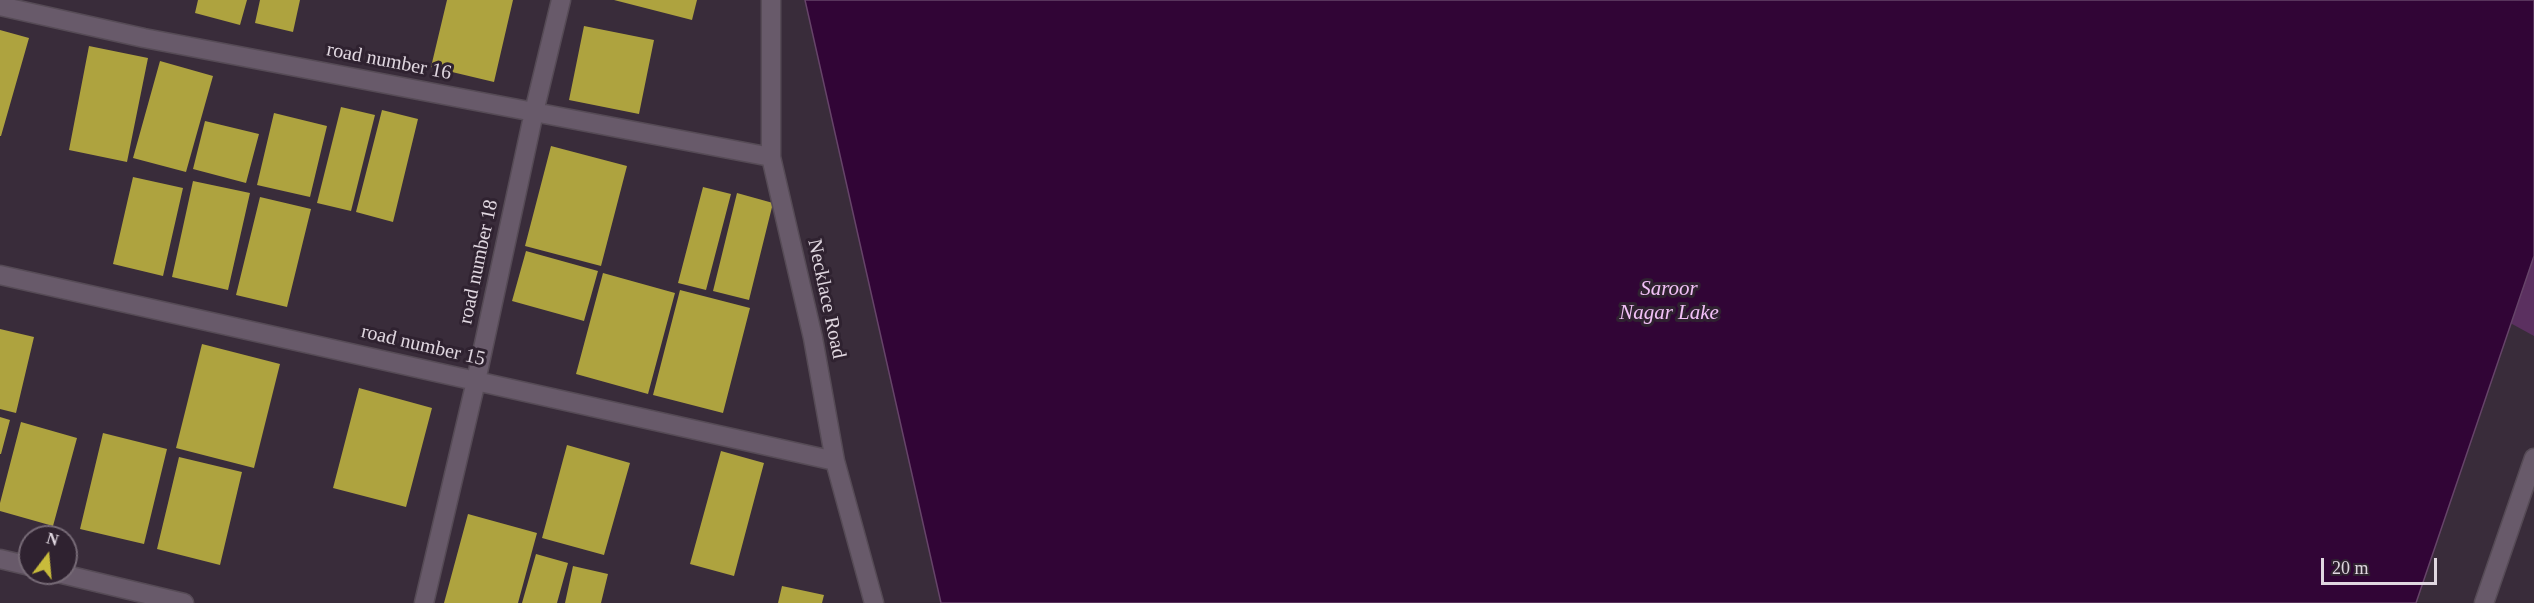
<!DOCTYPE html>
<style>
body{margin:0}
#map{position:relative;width:2534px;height:603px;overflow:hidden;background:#392c3a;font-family:Georgia,serif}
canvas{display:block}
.north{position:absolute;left:18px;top:525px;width:60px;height:60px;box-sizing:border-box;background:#2f2230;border:2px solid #766a76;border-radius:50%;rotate:16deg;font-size:16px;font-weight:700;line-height:24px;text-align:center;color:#e0d7e0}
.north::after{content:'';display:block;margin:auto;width:21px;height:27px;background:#c8bb3b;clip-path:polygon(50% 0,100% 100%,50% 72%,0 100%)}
.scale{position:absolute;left:2321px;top:558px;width:116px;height:27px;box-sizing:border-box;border:3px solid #e0d7e0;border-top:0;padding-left:8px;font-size:18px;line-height:21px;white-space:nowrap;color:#e0d7e0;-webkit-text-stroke:4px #2f2230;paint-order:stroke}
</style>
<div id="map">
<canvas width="2534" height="603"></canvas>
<div class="north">N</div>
<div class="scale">20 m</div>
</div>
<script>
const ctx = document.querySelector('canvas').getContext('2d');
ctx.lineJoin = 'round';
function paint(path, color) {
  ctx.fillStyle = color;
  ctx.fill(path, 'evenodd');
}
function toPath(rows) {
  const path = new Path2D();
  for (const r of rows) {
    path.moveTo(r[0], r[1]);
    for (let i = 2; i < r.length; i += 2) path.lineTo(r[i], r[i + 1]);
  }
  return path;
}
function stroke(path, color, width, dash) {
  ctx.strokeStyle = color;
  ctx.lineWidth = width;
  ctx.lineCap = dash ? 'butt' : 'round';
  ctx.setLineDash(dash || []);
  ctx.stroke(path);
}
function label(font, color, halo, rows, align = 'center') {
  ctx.font = font + ' Georgia,serif';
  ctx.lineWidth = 6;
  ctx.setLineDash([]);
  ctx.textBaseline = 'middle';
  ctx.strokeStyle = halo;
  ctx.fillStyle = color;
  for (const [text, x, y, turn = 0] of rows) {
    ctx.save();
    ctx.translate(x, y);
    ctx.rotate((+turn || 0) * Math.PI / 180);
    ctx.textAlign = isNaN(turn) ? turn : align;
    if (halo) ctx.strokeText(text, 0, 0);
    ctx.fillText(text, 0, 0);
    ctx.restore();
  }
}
const green = toPath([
 [2534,246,2534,336,2503,319]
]);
const water = toPath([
 [805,0,2534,0,2534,256,2416,603,941,603,805,0]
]);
const building = toPath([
 [198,0,247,0,240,25,195,13],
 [260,0,300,0,293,32,255,23],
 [447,0,513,0,494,82,431,67],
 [614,0,697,0,692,20],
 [584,26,654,40,639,114,569,100],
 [0,30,29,38,1,136,0,136],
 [89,46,148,58,127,162,69,150],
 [160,61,213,76,186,172,133,158],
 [341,107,375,115,351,211,317,203],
 [382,110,418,119,393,222,356,212],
 [274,113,327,126,310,197,257,185],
 [205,121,259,134,246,183,193,169],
 [551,146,627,166,601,266,525,246],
 [133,177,183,188,163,276,113,264],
 [193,181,250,193,228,290,172,277],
 [703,187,731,194,706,290,678,283],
 [737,193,773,203,749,300,713,291],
 [260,197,311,209,287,307,236,295],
 [526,251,598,271,584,321,512,301],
 [603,273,675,293,648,394,576,374],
 [680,290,750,308,723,413,653,395],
 [0,329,34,337,16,413,0,409],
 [202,344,280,364,254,468,176,448],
 [359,388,432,408,406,507,333,488],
 [0,417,10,420,1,454,0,454],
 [21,422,77,438,53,526,0,511,0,503],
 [103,433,167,449,144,544,80,529],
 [567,445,630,463,604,555,542,538],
 [721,451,764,463,734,576,690,564],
 [179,457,242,472,220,565,157,549],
 [468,514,537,533,518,603,444,603],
 [536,554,568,563,557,603,522,603],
 [573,566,608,574,601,603,565,603],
 [782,586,824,595,822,603,778,603]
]);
const minor = toPath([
 [771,0,771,157,813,338,835,461,874,603],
 [0,6,144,38,771,157],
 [0,275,835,461],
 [0,559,30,566],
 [58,573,184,603],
 [424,603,476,381,534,112,561,0],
 [2484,603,2534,458]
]);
const streetNames = [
 ["road number 16",389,62,11],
 ["road number 18",479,262,-78],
 ["Necklace Road",826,299,78],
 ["road number 15",423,346,13]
];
const waterNames = [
 ["Saroor",1669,289],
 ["Nagar Lake",1669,313]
];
paint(green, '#5b3060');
paint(water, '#310536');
stroke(water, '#664469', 1.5);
paint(building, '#aea33f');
stroke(minor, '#564b56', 21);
stroke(minor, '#685a6a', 18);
label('20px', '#e0d7e0', '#2f2230', streetNames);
label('italic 21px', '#f1c0f6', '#2f2230', waterNames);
</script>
